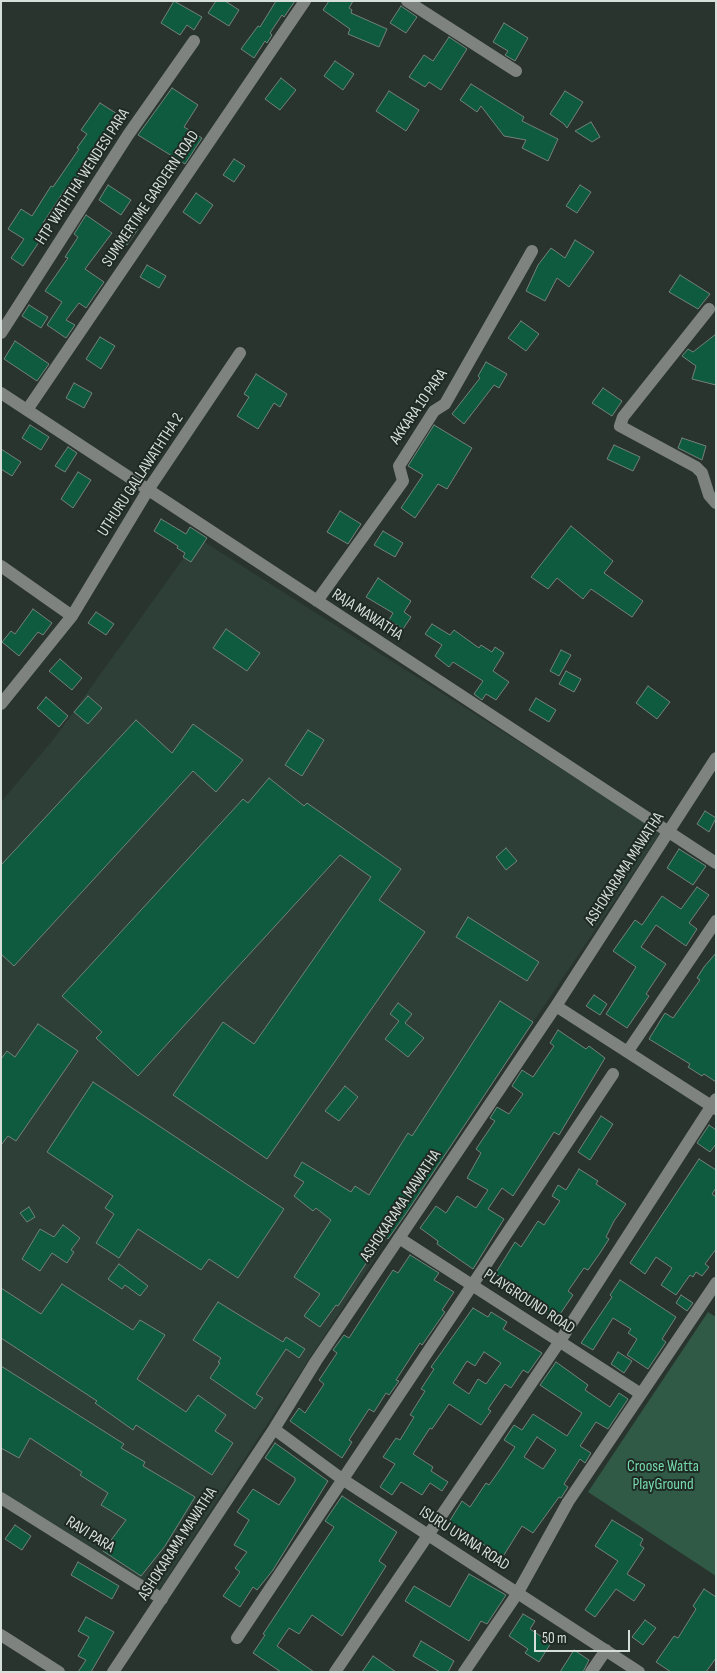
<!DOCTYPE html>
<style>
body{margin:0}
#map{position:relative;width:717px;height:1673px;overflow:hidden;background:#29342e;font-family:"Sofia Sans Condensed",sans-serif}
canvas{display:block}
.frame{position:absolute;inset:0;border:2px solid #d7dfdb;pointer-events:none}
.scale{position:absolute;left:534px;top:1630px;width:96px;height:22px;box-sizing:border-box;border:2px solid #d7dfdb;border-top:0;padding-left:6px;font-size:15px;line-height:18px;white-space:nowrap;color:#d7dfdb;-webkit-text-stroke:4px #1f2a25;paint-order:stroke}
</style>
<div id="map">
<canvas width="717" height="1673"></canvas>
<div class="frame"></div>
<div class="scale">50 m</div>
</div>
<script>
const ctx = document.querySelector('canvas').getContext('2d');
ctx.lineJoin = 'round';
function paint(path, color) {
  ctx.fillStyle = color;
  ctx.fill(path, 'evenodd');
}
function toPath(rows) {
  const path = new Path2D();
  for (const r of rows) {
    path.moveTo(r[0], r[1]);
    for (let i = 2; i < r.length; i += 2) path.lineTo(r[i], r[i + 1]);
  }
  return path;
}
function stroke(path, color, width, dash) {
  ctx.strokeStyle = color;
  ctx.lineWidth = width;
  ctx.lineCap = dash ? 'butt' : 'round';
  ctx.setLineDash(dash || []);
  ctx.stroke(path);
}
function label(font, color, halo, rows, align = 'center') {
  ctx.font = font + ' "Sofia Sans Condensed",sans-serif';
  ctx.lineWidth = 4;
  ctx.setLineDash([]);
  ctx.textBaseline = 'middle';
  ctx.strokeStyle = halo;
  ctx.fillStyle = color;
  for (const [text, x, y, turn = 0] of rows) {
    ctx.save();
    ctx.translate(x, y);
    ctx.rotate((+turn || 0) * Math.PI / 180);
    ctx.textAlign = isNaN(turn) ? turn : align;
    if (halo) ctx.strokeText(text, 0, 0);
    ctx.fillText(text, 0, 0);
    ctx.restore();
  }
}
const built = toPath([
 [198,538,661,832,384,1244,156,1595,1,1491,1,802,56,736]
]);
const green = toPath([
 [708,1312,716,1317,716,1576,588,1492]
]);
const building = toPath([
 [174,1,202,17,194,30,187,25,180,35,161,23,174,1],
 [216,1,225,1,239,10,229,26,208,13,216,1],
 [276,1,295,1,284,17,282,15,270,33,272,35,267,43,265,41,254,58,241,49,258,26,260,27,276,1],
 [329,1,353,1,349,8,352,10,351,13,387,29,379,47,348,34,350,29,323,10,329,1],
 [401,6,417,17,406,33,390,23,401,6],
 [504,23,528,38,515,61,505,55,508,51,493,42,504,23],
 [449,37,467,49,441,90,429,82,425,87,409,77,424,55,433,61,449,37],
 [335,61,354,74,343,90,324,76,335,61],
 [281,78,296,90,280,110,265,99,281,78],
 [471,84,524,117,522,121,558,139,548,161,522,148,526,140,504,136,481,106,477,112,460,100,471,84],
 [172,88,198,105,184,127,202,138,185,164,138,135,172,88],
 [389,91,419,110,406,131,376,111,389,91],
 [565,91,583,102,567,128,564,124,550,114,565,91],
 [100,103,122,117,68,190,66,188,43,223,49,227,23,266,11,258,24,239,8,229,21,209,32,216,51,186,53,187,79,149,77,148,87,134,81,130,100,103],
 [591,122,600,137,592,142,575,131,591,122],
 [234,159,245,166,234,182,223,175,234,159],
 [108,185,131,200,121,215,99,200,108,185],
 [580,185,591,192,577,213,566,206,580,185],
 [196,193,213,205,200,224,183,212,196,193],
 [86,215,112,233,85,269,104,282,86,308,79,303,66,320,75,325,66,338,47,325,62,302,45,291,68,258,65,257,78,237,74,234,86,215],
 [127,222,138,229,127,245,116,237,127,222],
 [575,240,594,252,569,287,557,278,545,301,526,291,538,265,551,248,565,258,575,240],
 [147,265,166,276,159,288,140,277,147,265],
 [680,275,710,294,698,309,669,292,680,275],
 [29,305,48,317,41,328,22,316,29,305],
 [521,321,539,334,526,351,508,338,521,321],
 [716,334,716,385,692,379,696,366,682,356,688,349,693,352,716,334],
 [100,337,115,346,101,369,86,359,100,337],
 [15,341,49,364,37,381,4,359,15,341],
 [486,362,507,374,499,388,494,385,464,424,452,414,480,378,478,376,486,362],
 [256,374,287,394,280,407,274,403,258,429,237,416,249,397,244,394,256,374],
 [74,383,92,393,84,408,66,398,74,383],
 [603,388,622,401,612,416,592,403,603,388],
 [30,425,49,437,41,450,22,438,30,425],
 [434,425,472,448,447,489,438,484,415,518,401,508,423,475,408,466,434,425],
 [682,438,706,446,702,460,678,448,682,438],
 [614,445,640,457,633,471,607,459,614,445],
 [68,447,77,453,65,472,55,466,68,447],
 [1,449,21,462,12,476,1,469,1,449],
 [78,472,91,480,73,508,61,499,78,472],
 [340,511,361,524,348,544,327,532,340,511],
 [161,519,186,534,190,527,207,538,191,562,183,557,185,553,177,548,178,546,154,531,161,519],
 [571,526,613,561,604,573,643,601,632,617,591,589,583,599,557,578,548,589,531,577,571,526],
 [383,531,403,543,395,557,374,545,383,531],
 [378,578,411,601,404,612,411,617,403,629,389,620,393,613,366,597,378,578],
 [33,609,52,623,43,635,38,632,19,656,2,642,11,631,15,634,33,609],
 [96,612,114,624,106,635,88,623,96,612],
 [432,624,450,635,454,630,479,648,481,645,492,652,495,647,504,653,493,671,509,682,496,700,486,694,482,700,474,694,483,681,453,662,449,667,435,656,442,645,425,634,432,624],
 [226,629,260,653,247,671,213,648,226,629],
 [561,650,571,655,559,676,550,671,561,650],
 [60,659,82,678,72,690,49,671,60,659],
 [566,671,581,679,574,692,559,684,566,671],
 [648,686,670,702,657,719,636,703,648,686],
 [88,696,102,708,88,724,74,712,88,696],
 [46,697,68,716,59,727,37,708,46,697],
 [536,698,556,710,549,722,529,710,536,698],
 [136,720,172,753,193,724,243,760,216,792,193,771,14,966,1,954,1,865,136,720],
 [308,730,324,740,302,776,285,765,308,730],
 [269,778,304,806,307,803,401,869,379,900,425,932,267,1159,173,1095,223,1022,254,1044,371,877,340,855,138,1076,96,1038,102,1032,62,996,243,799,248,803,269,778],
 [705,811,716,818,709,832,697,824,705,811],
 [506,848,517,861,506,870,496,857,506,848],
 [679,849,706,866,693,885,667,868,679,849],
 [697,887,709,895,689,923,697,929,686,946,656,925,641,947,666,964,646,994,649,996,627,1028,606,1014,636,967,613,951,635,920,642,925,662,896,681,909,697,887],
 [468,917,539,962,527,981,456,937,468,917],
 [716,953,716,1082,704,1074,702,1076,688,1067,690,1064,649,1039,665,1013,673,1018,700,980,697,978,704,967,716,953],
 [594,995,607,1004,600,1015,586,1006,594,995],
 [500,1001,533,1022,405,1215,388,1239,384,1236,338,1306,336,1305,320,1327,304,1316,320,1294,294,1277,331,1220,316,1208,313,1211,294,1196,304,1182,294,1176,302,1162,351,1192,355,1186,369,1195,408,1133,412,1136,500,1001],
 [398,1003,412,1014,405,1023,424,1038,408,1057,385,1039,399,1021,390,1014,398,1003],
 [38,1024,78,1051,16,1141,8,1136,1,1145,1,1059,7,1051,15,1057,38,1024],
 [558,1030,586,1049,589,1046,605,1058,559,1135,554,1132,513,1196,502,1188,488,1209,504,1219,473,1269,437,1244,438,1241,420,1228,436,1206,446,1213,457,1196,476,1208,488,1190,467,1178,481,1153,476,1149,495,1121,490,1118,497,1107,509,1114,523,1094,512,1086,522,1070,533,1077,554,1046,550,1043,558,1030],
 [93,1082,284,1209,238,1278,209,1259,201,1270,138,1229,119,1258,96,1243,114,1214,105,1208,113,1196,47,1152,93,1082],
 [345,1086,358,1097,339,1121,325,1111,345,1086],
 [601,1116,613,1124,590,1160,578,1152,601,1116],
 [709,1125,716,1130,716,1144,710,1152,697,1143,709,1125],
 [699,1159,716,1170,716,1188,712,1194,716,1197,716,1249,705,1264,709,1267,702,1276,696,1272,693,1277,690,1275,676,1295,661,1285,672,1268,656,1257,645,1274,630,1263,699,1159],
 [579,1169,598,1181,596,1184,626,1204,614,1221,606,1237,609,1239,600,1253,588,1270,584,1268,568,1291,573,1295,556,1320,527,1300,531,1294,495,1274,515,1242,521,1247,538,1221,544,1225,560,1201,552,1196,558,1185,566,1190,579,1169],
 [29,1207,35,1217,27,1222,20,1213,29,1207],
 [63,1225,80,1238,71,1250,74,1252,67,1263,52,1253,40,1271,22,1259,40,1229,54,1237,63,1225],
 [410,1255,439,1273,434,1280,454,1292,442,1310,445,1312,422,1345,420,1343,396,1380,399,1381,389,1395,386,1393,374,1412,369,1409,349,1440,352,1442,342,1458,290,1421,299,1408,305,1413,324,1384,319,1380,337,1353,333,1350,344,1335,349,1338,393,1270,398,1273,410,1255],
 [119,1264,148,1286,140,1296,125,1285,122,1289,108,1279,119,1264],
 [620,1280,676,1317,662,1339,666,1342,648,1369,627,1355,637,1339,628,1333,631,1329,613,1318,593,1350,581,1343,612,1297,610,1295,620,1280],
 [62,1284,133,1330,140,1320,165,1335,137,1379,186,1412,198,1395,226,1415,215,1431,233,1443,212,1475,136,1425,133,1430,95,1403,97,1401,1,1338,1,1288,41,1314,62,1284],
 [681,1295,693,1303,687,1311,676,1303,681,1295],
 [218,1302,283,1342,286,1337,305,1349,299,1358,286,1349,256,1394,263,1398,255,1409,210,1378,220,1363,218,1362,221,1358,193,1340,218,1302],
 [473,1308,488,1317,491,1312,507,1322,503,1329,542,1353,528,1373,523,1370,511,1388,505,1384,488,1409,491,1411,481,1425,449,1404,432,1429,430,1428,413,1454,433,1467,431,1471,448,1482,442,1491,430,1483,422,1495,401,1482,392,1495,380,1487,395,1464,383,1457,396,1438,400,1440,414,1417,410,1415,425,1391,421,1389,434,1369,431,1367,473,1308],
 [484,1352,501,1363,486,1384,478,1379,469,1394,453,1383,467,1361,475,1366,484,1352],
 [618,1352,632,1361,624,1373,611,1364,618,1352],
 [556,1362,588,1385,585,1390,610,1407,619,1393,628,1399,608,1429,596,1422,580,1446,591,1453,585,1463,580,1459,564,1484,568,1487,561,1498,559,1497,533,1533,522,1526,502,1558,465,1531,461,1537,446,1527,462,1501,470,1507,486,1483,489,1485,501,1468,515,1447,504,1440,514,1425,522,1430,533,1414,567,1436,582,1413,540,1385,556,1362],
 [537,1437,556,1450,543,1469,524,1457,537,1437],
 [1,1366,124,1444,121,1448,145,1462,143,1466,195,1497,165,1546,141,1576,103,1551,126,1520,101,1505,108,1493,80,1475,82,1472,30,1438,19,1458,1,1448,1,1366],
 [275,1443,328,1481,273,1570,257,1590,253,1587,240,1607,223,1596,240,1572,235,1568,247,1552,234,1545,249,1520,237,1512,253,1489,279,1505,295,1481,295,1478,265,1458,275,1443],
 [342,1496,397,1532,379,1561,386,1566,342,1636,312,1615,299,1634,289,1628,277,1646,314,1672,281,1672,253,1653,265,1635,263,1634,334,1527,325,1521,342,1496],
 [612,1520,643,1539,640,1545,644,1548,627,1574,645,1585,634,1601,616,1589,595,1617,585,1610,618,1561,595,1546,612,1520],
 [15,1525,31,1536,22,1550,5,1539,15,1525],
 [78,1562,119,1586,112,1599,71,1575,78,1562],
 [469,1574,506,1595,487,1624,481,1621,469,1641,405,1601,414,1586,450,1607,469,1574],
 [704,1589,716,1597,716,1658,706,1672,671,1672,656,1662,674,1636,678,1638,696,1609,693,1606,704,1589],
 [523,1614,535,1621,530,1629,551,1643,539,1662,525,1653,528,1649,509,1636,523,1614],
 [86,1617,114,1632,91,1672,78,1672,86,1660,78,1656,89,1637,78,1631,86,1617],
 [645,1620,656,1628,643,1645,632,1637,645,1620],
 [421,1641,454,1661,448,1672,440,1672,413,1656,421,1641],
 [574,1650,589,1660,583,1672,560,1672,574,1650],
 [373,1656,396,1672,362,1672,373,1656]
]);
const minor = toPath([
 [407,1,516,71],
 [709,309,623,417,620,426,696,467,702,473,709,495,716,503],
 [1,333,128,135,194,41],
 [1,393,716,863],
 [27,410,305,1],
 [1,566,72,616,1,704],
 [317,601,403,481,399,466,434,411,445,404,532,251],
 [72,616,148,490,240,353],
 [556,1006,716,1109],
 [628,1051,716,921],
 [399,1238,641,1394],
 [274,1429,342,1479,639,1672],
 [1,1498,162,1599],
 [1,1635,59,1672],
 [237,1638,613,1074],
 [113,1672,274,1429,316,1361,556,1006,716,758],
 [335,1672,560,1341,716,1099],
 [464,1672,517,1594,568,1502,716,1283],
 [591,1672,606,1650]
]);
const streetNames = [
 ["HTP WATHTHA WENDESI PARA",83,177,-57],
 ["SUMMERTIME GARDERN ROAD",151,199,-56],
 ["AKKARA 10 PARA",419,407,-55],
 ["UTHURU GALLAWATHTHA 2",141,475,-57],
 ["RAJA MAWATHA",367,615,33],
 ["ASHOKARAMA MAWATHA",625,869,-57],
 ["ASHOKARAMA MAWATHA",401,1206,-56],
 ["PLAYGROUND ROAD",529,1302,33],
 ["RAVI PARA",90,1535,32],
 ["ISURU UYANA ROAD",464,1539,33],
 ["ASHOKARAMA MAWATHA",178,1544,-57]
];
const parkNames = [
 ["Croose Watta",663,1467],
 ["PlayGround",663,1485]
];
paint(built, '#2d3f36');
paint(green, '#305946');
paint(building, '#0f5b3f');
stroke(building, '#74817a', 1);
stroke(minor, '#7e8380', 12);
label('16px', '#d7dfdb', '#1f2a25', streetNames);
label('16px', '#76d9ab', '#1f2a25', parkNames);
</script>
